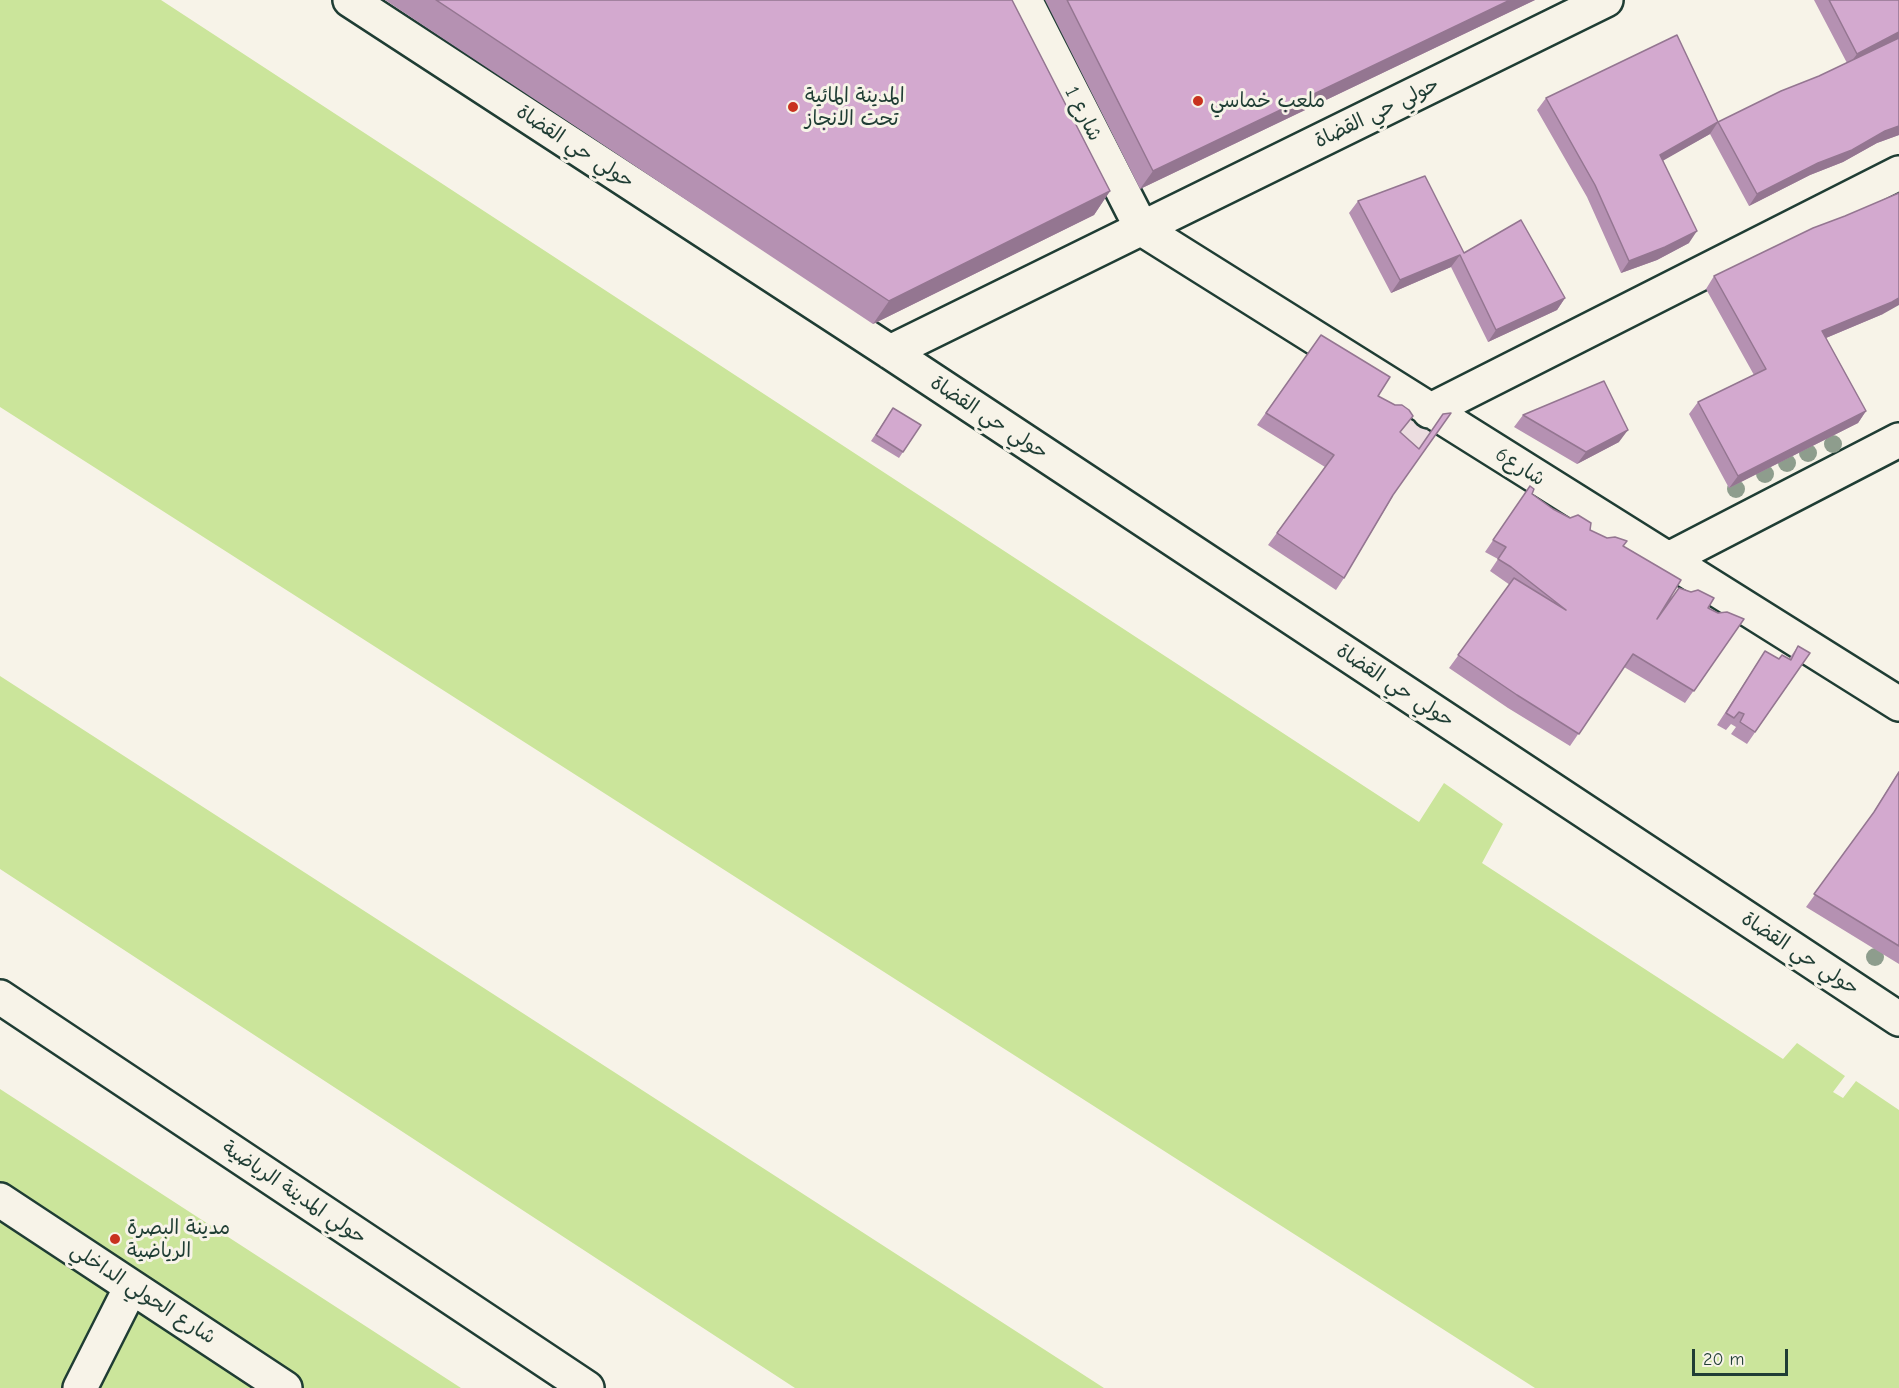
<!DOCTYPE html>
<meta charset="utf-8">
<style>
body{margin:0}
#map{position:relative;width:1899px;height:1388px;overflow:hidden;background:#f7f3e8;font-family:"Comic Neue",sans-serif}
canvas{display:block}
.scale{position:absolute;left:1692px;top:1349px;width:96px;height:27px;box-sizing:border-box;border:3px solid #1f3d34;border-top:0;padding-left:8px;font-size:18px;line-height:21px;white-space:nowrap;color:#1f3d34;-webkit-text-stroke:4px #f7f3e8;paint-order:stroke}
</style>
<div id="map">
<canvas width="1899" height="1388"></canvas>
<div class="scale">20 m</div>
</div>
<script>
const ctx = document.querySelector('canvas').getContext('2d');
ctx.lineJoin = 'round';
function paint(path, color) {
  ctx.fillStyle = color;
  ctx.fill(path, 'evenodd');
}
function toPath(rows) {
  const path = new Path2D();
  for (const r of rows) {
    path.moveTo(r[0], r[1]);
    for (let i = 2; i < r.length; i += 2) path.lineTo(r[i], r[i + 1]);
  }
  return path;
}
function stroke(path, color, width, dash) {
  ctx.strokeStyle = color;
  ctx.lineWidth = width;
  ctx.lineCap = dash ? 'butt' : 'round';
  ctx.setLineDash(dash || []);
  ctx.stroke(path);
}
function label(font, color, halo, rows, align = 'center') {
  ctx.font = font + ' "Comic Neue","Playpen Sans Arabic",sans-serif';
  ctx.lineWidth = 6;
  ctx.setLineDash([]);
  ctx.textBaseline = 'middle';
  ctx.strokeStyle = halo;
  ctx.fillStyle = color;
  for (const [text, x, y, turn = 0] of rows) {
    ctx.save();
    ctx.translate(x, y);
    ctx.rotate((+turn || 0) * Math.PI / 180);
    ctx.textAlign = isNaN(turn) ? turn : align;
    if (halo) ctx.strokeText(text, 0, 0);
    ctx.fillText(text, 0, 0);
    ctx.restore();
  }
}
const built = toPath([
 [1382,390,1434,426,1411,461]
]);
const green = toPath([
 [0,0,161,0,1419,822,1444,783,1503,824,1482,863,1783,1059,1797,1043,1845,1076,1833,1092,1843,1098,1856,1081,1899,1110,1899,1388,1535,1388,0,407],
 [0,676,1104,1388,795,1388,0,869],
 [0,1089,461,1388,0,1388]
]);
const minor = toPath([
 [350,0,890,352,1899,1019],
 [1025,0,1142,229,1899,704],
 [890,352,1606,0],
 [1429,411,1899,173],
 [1669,559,1899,440],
 [0,997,587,1388],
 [0,1200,285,1388],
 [80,1388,131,1287]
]);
const trees = [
 [1833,444],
 [1808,453],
 [1787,463],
 [1765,474],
 [1736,489],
 [1875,957]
];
const wall = toPath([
 [385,0,1012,0,1110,191,1094,215,873,324],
 [1045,0,1535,0,1140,189],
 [1814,0,1899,0,1899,135,1877,143,1843,162,1810,175,1749,206,1710,134,1663,160,1689,243,1657,260,1621,273,1587,197,1537,110,1546,98,1718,122,1847,63],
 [1358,201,1464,253,1565,298,1557,310,1488,342,1451,267,1391,293,1349,213],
 [1714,276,1883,314,1826,338,1866,411,1858,423,1729,488,1689,414,1698,402,1754,375,1706,289],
 [1321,335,1378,396,1395,405,1401,433,1393,496,1344,578,1336,590,1268,545,1325,467,1257,425],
 [893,408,921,425,899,458,871,441],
 [1523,415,1619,442,1577,464,1514,427],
 [1530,486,1532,494,1553,509,1590,530,1623,546,1657,619,1708,608,1718,613,1744,619,1685,703,1624,667,1570,746,1508,708,1449,668,1510,585,1490,571,1498,559,1485,552],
 [1798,646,1810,653,1747,744,1731,734,1736,727,1731,724,1726,730,1717,725,1765,651,1779,659,1789,659],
 [1899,771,1899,964,1806,907,1868,821]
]);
const shadedWall = toPath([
 [1510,0,1535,0,1140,189,1153,171],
 [1899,32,1899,40,1848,66,1857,54],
 [1718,122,1710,134,1652,167,1660,155],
 [1899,126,1899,135,1877,143,1843,162,1810,175,1749,206,1757,194,1818,163,1885,131],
 [1110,191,1094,215,873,324,889,301],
 [1697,231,1689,243,1657,260,1621,273,1629,261],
 [1460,255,1451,267,1391,293,1400,280],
 [1565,298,1557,310,1488,342,1496,330],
 [1899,298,1899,305,1883,314,1814,343,1822,331],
 [1866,411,1858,423,1729,488,1738,476],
 [1628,430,1619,442,1577,464,1586,452]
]);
const building = toPath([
 [436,0,1012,0,1110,191,889,301,436,0],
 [1067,0,1510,0,1153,171,1067,0],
 [1829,0,1899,0,1899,32,1857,54,1829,0],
 [1677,35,1718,122,1660,155,1697,231,1665,247,1629,261,1595,185,1546,98,1677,35],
 [1899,38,1899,126,1885,131,1852,150,1818,163,1757,194,1718,122,1781,91,1819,76,1899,38],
 [1425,176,1464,253,1521,220,1565,298,1496,330,1460,255,1400,280,1358,201,1425,176],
 [1899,193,1899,298,1892,302,1822,331,1866,411,1738,476,1698,402,1766,369,1714,276,1813,228,1845,216,1899,193],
 [1321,335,1390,377,1378,396,1395,405,1402,405,1409,410,1413,416,1400,432,1419,449,1443,414,1451,413,1393,495,1344,578,1277,533,1334,455,1266,413,1321,335],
 [1604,381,1628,430,1586,452,1523,415,1604,381],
 [893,408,921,425,903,452,876,435,893,408],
 [1530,486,1534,489,1532,494,1553,509,1570,518,1578,515,1591,523,1590,530,1607,538,1615,537,1627,541,1623,546,1681,580,1657,619,1679,588,1691,592,1698,590,1714,598,1708,608,1718,613,1727,612,1744,619,1694,691,1633,654,1579,734,1517,695,1458,655,1514,578,1566,610,1511,567,1498,559,1506,547,1493,540,1530,486],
 [1798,646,1810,653,1755,732,1740,722,1744,714,1739,712,1734,718,1726,713,1765,651,1779,659,1782,655,1791,660,1798,646],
 [1899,772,1899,946,1814,894,1874,812,1899,772]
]);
const markers = [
 [1198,101,6,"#c8321e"],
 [793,107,6,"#c8321e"],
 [115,1239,6,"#c8321e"]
];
const poiNames = [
 ["المدينة المائية",805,96],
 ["تحت الانجاز",805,119],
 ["ملعب خماسي",1210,101],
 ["مدينة البصرة",127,1228],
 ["الرياضية",127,1251]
];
const streetNames = [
 ["حولي حي القضاة",1377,113,-26],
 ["شارع 1",1083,114,63],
 ["حولي حي القضاة",575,147,33],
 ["حولي حي القضاة",989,418,33],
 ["شارع6",1520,467,32],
 ["حولي حي القضاة",1395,686,33],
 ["حولي حي القضاة",1800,954,33],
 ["حولي المدينة الرياضية",294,1193,34],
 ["شارع الحولي الداخلي",143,1294,33]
];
paint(built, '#ecdde0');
paint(green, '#cbe59b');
stroke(minor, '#1f3d34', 38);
stroke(minor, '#f7f3e8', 33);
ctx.fillStyle = '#8e9d8d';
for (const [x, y] of trees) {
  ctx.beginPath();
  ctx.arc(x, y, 9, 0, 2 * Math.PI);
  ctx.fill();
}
paint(wall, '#b591b2');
paint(shadedWall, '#947691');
paint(building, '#d3a9cf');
stroke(building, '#947691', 1.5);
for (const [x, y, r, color] of markers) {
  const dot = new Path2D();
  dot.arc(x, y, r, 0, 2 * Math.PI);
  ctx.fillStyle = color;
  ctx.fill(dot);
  stroke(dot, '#f7f3e8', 2);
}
label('20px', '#1f3d34', '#f7f3e8', poiNames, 'left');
label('20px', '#1f3d34', '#f7f3e8', streetNames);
</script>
